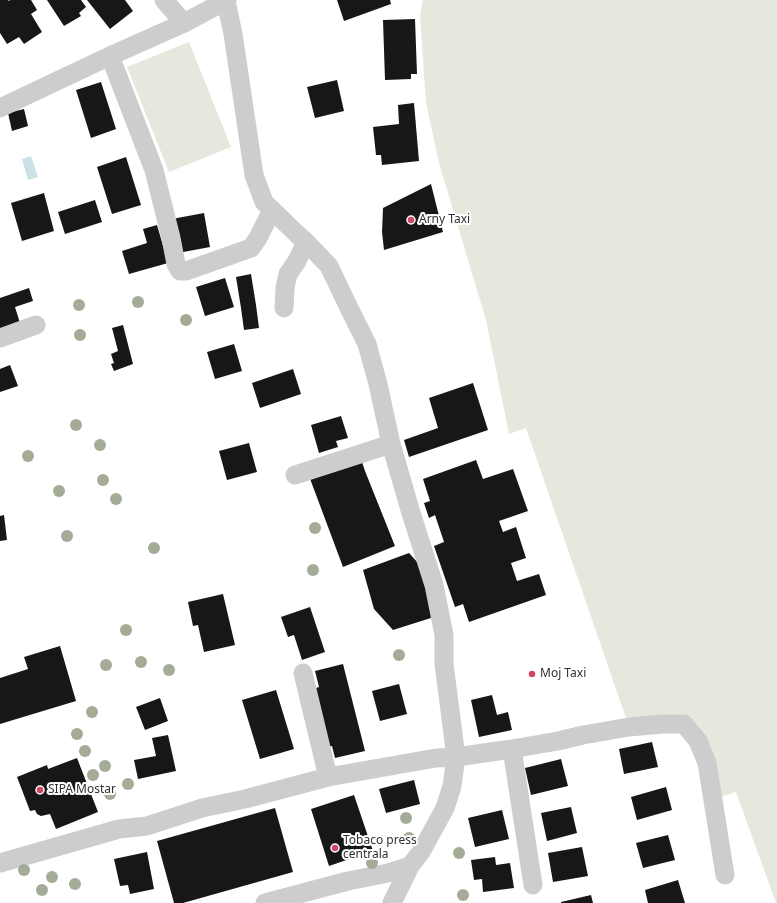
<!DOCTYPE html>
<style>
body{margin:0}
canvas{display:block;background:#fff}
</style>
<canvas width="777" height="903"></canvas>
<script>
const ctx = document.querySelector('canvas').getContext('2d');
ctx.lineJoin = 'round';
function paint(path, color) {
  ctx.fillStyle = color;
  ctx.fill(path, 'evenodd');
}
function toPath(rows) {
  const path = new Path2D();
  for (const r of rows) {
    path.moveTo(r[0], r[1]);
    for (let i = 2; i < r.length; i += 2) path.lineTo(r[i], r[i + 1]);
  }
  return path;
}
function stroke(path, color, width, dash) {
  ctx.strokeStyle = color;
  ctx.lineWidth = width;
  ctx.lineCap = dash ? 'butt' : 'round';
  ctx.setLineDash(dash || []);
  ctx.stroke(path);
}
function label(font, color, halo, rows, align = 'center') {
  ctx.font = font + ' "Noto Sans",sans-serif';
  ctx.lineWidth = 4;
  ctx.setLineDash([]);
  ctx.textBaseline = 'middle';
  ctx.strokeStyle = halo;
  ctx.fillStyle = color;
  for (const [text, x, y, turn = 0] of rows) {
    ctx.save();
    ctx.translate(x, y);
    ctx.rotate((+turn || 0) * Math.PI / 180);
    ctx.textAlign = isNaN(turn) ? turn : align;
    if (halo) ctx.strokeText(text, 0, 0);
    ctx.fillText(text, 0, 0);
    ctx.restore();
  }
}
const green = toPath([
 [423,0,777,0,777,903,776,903,736,792,712,800,684,724,629,727,526,428,509,434,486,320,439,163,426,103,420,15],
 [189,42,231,147,169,172,127,67]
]);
const water = toPath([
 [31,156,38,177,28,180,22,159]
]);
const building = toPath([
 [0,0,8,0,9,1,10,0,31,0,37,10,31,14,42,32,24,44,19,37,7,44,0,33],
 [47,0,81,0,86,7,79,13,81,16,64,26],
 [87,0,125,0,133,11,110,29],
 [337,0,390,0,391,4,344,21],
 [415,19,417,74,411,74,411,79,385,80,383,20],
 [337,80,344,111,315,118,307,87],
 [101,82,116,129,91,138,76,90],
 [414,103,419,161,382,165,381,155,376,155,373,127,399,124,398,105],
 [24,109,28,126,12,131,8,113],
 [126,157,141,205,112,214,97,167],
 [431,184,443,232,384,250,382,232,383,208],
 [44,193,54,231,22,241,11,203],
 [95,200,102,222,65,234,58,212],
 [204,213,210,247,178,253,172,219],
 [157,225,168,263,129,274,122,251,147,243,143,229],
 [251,274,256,305,259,328,244,330,241,308,236,277],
 [225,278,234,307,205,316,196,287],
 [29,288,33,301,15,307,20,323,0,329,0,298],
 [123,325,133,364,114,371,111,364,114,363,111,354,118,351,112,328],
 [234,344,242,371,215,379,207,352],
 [10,365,18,386,0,392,0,369],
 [293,369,301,394,260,408,252,383],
 [473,383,488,430,409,457,404,440,438,428,429,398],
 [341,416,348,438,336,441,338,447,319,453,311,425],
 [249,443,257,472,227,480,219,451],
 [360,456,365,471,395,546,343,567,309,476],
 [476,460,483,479,513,469,528,511,499,521,503,532,516,527,526,558,511,563,517,581,539,574,546,595,469,622,463,604,455,607,434,546,444,542,435,515,429,518,424,503,430,501,423,479],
 [4,515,7,540,0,541,0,516],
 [409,553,419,564,434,617,393,630,374,609,363,570],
 [223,594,235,645,204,652,198,625,193,626,188,602],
 [310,607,325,652,302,660,294,635,288,637,281,617],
 [60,646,76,701,0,724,0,678,28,669,24,657],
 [343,664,365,751,335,758,332,746,327,747,316,688,319,687,315,671],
 [399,684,407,714,380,721,372,691],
 [276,690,294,749,260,759,242,700],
 [492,695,497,715,508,712,512,730,479,737,471,700],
 [160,698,168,721,145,730,136,707],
 [168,735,176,771,138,779,134,760,156,756,152,738],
 [652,742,658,767,624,774,619,749],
 [77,758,98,812,56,829,50,814,41,816,37,814,35,810,30,811,17,777,47,765,48,769],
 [561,759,568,786,531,795,525,768],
 [414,780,420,804,386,813,379,789],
 [666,787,672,810,637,820,631,797],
 [354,795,373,851,329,866,311,809],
 [571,807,577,833,547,841,541,813],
 [275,808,293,872,183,903,174,903,157,841],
 [502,810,509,839,475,847,468,818],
 [668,835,675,860,643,868,636,843],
 [582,847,588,876,553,882,548,853],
 [147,852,154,889,130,894,128,885,120,886,114,859],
 [495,857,496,865,510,863,514,888,483,892,482,879,474,880,471,860],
 [678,880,685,903,648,903,645,890],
 [591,895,593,903,561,903,561,902]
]);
const minor = toPath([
 [164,0,184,23],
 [226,1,233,34,254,175,264,202,298,235,306,242,329,266,350,310,367,344,378,384,391,444,411,513,434,585,444,635,444,664,456,757,452,786,445,808,421,852,410,866,388,873,348,881,265,903],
 [110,56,154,170,171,238,176,264,180,271,186,271,251,248,258,238,272,210],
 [0,108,110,56,184,23,227,0],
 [284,308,285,288,288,274,297,261,306,242],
 [0,338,36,325],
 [295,475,391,444],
 [303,673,328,777],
 [512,749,533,885],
 [0,863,119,829,147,826,202,808,245,799,328,777,436,758,456,757,512,749,558,741,583,735,629,727,663,724,684,724,698,741,707,763,725,875],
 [392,903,410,866]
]);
const trees = [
 [138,302],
 [79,305],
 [186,320],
 [80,335],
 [76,425],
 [100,445],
 [28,456],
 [103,480],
 [59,491],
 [116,499],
 [315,528],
 [67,536],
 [154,548],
 [313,570],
 [126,630],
 [399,655],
 [141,662],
 [106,665],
 [169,670],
 [92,712],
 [77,734],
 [85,751],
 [105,766],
 [93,775],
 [128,784],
 [110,794],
 [406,818],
 [409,838],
 [459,853],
 [372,863],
 [24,870],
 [52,877],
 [75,884],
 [42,890],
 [463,895]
];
const markers = [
 [411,220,4,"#d44664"],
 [532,674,4,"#d44664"],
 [40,790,4,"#d44664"],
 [335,848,4,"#d44664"]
];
const poiNames = [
 ["Arny Taxi",419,220],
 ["Moj Taxi",540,674],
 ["SIPA Mostar",48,790],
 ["Tobaco press",343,841],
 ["centrala",343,855]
];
paint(green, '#e5e9dd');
paint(water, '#cbe1e7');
paint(building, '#171717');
stroke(minor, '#cdcdcd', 19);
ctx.fillStyle = '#a4ac97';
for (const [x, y] of trees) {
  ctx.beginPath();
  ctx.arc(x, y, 6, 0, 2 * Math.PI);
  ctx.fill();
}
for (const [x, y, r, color] of markers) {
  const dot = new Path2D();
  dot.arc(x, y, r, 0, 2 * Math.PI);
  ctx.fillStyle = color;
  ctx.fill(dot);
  stroke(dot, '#fff', 1.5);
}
label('12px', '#303030', '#fff', poiNames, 'left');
</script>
